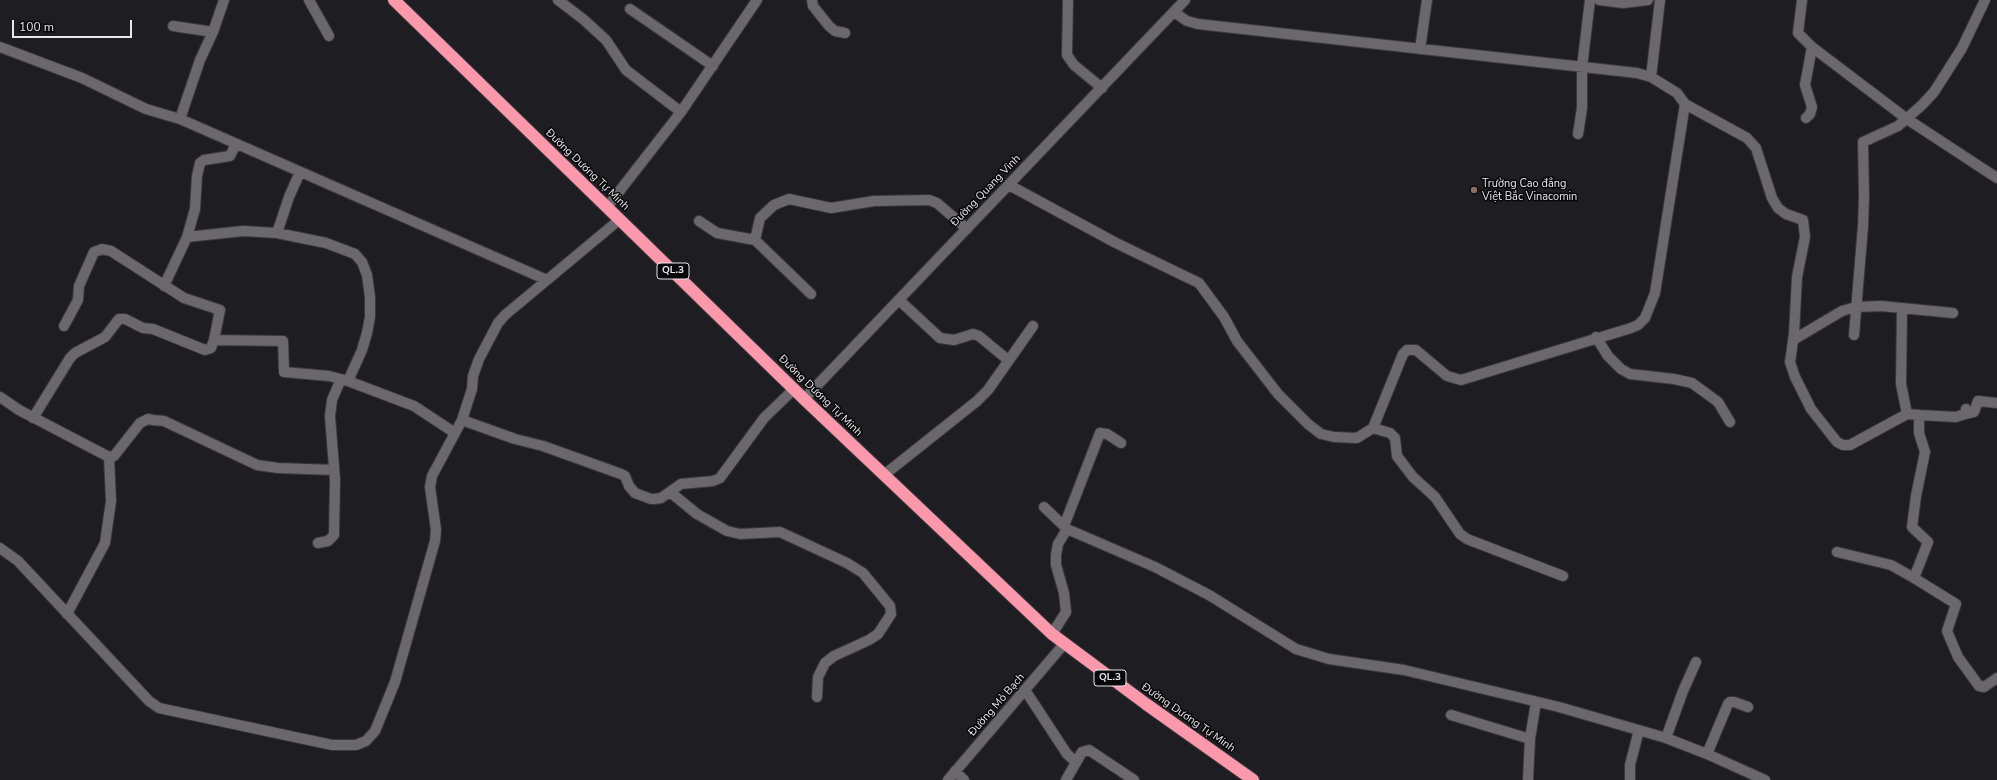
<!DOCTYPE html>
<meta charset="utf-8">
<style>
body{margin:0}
#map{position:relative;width:1997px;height:780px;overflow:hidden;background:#1e1d21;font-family:"Nunito Sans",sans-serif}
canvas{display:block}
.scale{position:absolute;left:12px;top:20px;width:120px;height:18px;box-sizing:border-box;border:2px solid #e7e6e9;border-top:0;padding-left:5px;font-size:12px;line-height:14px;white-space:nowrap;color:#e7e6e9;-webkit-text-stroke:3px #080709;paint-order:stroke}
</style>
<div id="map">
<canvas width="1997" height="780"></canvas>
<div class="scale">100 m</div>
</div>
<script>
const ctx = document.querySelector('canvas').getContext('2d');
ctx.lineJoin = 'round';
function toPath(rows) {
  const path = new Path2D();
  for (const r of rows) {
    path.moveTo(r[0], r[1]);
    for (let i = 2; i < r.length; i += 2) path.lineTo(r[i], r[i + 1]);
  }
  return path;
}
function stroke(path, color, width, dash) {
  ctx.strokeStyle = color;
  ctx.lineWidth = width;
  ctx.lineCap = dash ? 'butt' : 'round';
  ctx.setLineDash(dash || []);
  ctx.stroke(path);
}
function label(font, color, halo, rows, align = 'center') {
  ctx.font = font + ' "Nunito Sans",sans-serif';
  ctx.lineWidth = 3;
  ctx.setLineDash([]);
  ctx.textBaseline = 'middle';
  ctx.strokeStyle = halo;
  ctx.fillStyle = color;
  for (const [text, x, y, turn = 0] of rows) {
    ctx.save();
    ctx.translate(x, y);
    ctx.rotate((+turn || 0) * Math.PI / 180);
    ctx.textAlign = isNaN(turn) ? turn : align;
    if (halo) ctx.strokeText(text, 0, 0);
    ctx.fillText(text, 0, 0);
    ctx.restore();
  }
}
const minor = toPath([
 [309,0,329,36],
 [558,0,583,19,606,40,626,70,681,112],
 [812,0,813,6,829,26,835,31,845,33],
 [1068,0,1067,55,1074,65,1102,88],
 [1599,0,1623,3,1648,0],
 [1802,0,1798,33,1812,47,1805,85,1812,107,1810,114,1806,118],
 [630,9,713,66],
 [173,26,213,32],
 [0,47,82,78,146,109,180,119,547,280],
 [1812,47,1907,119,1997,178],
 [1420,49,1427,0],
 [1651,77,1660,0],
 [1685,104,1747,138,1756,148,1772,198,1778,208,1786,214,1803,220,1805,237,1797,277,1794,334,1790,362,1795,377,1811,409,1837,442,1843,445,1850,445,1907,414,1919,415,1919,433,1925,452,1916,496,1912,527,1928,542,1914,578,1891,565,1837,552],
 [180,119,200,60,213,32,224,0],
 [1578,134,1582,108,1582,67,1590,0],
 [1009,185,1116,243,1199,283,1224,317,1237,341,1278,394,1308,424,1321,434,1334,437,1357,438,1373,428,1403,354,1407,350,1416,350,1447,376,1461,380,1631,328,1638,325,1645,318,1655,293,1685,104,1677,93,1651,77,1637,73,1198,24,1187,21,1174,12],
 [607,207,681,112,757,0],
 [699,221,717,233,755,240,811,294],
 [277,233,289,197,300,172],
 [187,237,243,231,277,233,326,243,355,254,362,262,367,275,370,297,370,317,367,333,362,350,348,381],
 [755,240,760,218,774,205,789,199,831,208,874,201,929,200,937,203,967,229],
 [164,286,187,237,195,209,197,176,200,163,204,160,230,156,236,144],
 [899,300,940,338,954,340,973,334,979,336,1008,360],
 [1902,309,1901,384,1907,414],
 [64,326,78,300,79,286,94,252,102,249,111,251,184,298,220,310,214,340,283,341,284,372,329,376,348,381,414,406,455,433],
 [1854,335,1863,226,1864,197,1863,142,1898,126,1922,105,1934,92,1962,48,1985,0],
 [1596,337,1608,356,1621,369,1630,374,1674,379,1692,383,1718,402,1730,422],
 [1793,340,1842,311,1856,307,1881,306,1953,313],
 [0,397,19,410,109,457,114,456,140,423,148,419,153,420,164,421,257,465,278,468,334,470],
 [804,399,1185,0],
 [1965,414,1974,412,1978,401,1997,403],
 [1919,415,1956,417,1965,414,1966,409],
 [33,418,70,358,75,353,105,337,119,319,125,319,143,328,153,329,205,350,211,348,214,340],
 [462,420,515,439,543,446,621,474,625,476,629,486,635,493,651,499,654,499,661,498,681,484,713,481,720,478,764,418,794,389],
 [1373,428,1390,433,1395,438,1397,456,1413,477,1435,497,1460,534,1467,539,1563,576],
 [884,475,977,401,988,390,1033,326],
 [670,492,697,514,727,531,740,534,780,532,847,563,863,573,890,606,891,614,878,634,869,640,834,656,825,663,818,677,817,697],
 [1044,507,1067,529,1155,567,1209,595,1296,649,1329,659,1404,670,1559,707,1666,738,1707,754,1765,780],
 [1064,526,1100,433,1107,434,1121,443],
 [318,543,328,541,334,535,335,480,330,416,332,400,341,379],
 [0,548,18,561,149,701,159,708,332,745,356,745,366,741,375,731,395,682,435,541,436,530,430,487,432,476,462,420,472,389,473,376,479,359,498,323,505,315,619,220],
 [1914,578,1956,604,1947,631,1958,657,1979,686,1984,687,1997,678],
 [67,614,105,543,111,501,109,457],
 [1052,634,1066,612,1064,593,1056,565,1056,555,1058,544,1067,529],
 [1025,690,1067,754,1076,762],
 [1451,715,1530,739],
 [1666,738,1683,691,1696,662],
 [1707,754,1728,704,1730,702,1734,702,1748,707],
 [955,771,964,780],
 [948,780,1064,644],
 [1066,780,1082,752,1089,750,1134,780],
 [1528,780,1530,739,1536,702],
 [1630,780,1630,765,1639,730]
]);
const highway = toPath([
 [394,0,804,399,1052,634,1146,704,1253,780]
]);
const markers = [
 [1474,190,4,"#8d6e63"]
];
const shields = [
 [673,271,32],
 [1110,678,32]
];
const shieldNames = [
 ["QL.3",673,271],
 ["QL.3",1110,678]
];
const streetNames = [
 ["Đường Dương Tự Minh",587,170,44],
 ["Đường Quang Vinh",986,191,-46],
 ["Đường Dương Tự Minh",820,396,44],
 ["Đường Mỏ Bạch",997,705,-49],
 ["Đường Dương Tự Minh",1188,718,35]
];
const poiNames = [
 ["Trường Cao đẳng",1482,184],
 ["Việt Bắc Vinacomin",1482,197]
];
stroke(minor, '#39383c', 12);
stroke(highway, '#39383c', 14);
stroke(minor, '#6a686d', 10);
stroke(highway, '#fc98ac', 12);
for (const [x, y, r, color] of markers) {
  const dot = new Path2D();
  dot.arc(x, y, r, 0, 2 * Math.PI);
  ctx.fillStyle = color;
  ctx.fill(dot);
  stroke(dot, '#080709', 1.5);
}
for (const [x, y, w] of shields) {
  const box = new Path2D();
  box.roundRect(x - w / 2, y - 8, w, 16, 3);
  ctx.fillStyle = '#080709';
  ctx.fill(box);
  stroke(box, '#e7e6e9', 1);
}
label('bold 10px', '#e7e6e9', null, shieldNames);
label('11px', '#e7e6e9', '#080709', streetNames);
label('11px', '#e7e6e9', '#080709', poiNames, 'left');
</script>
